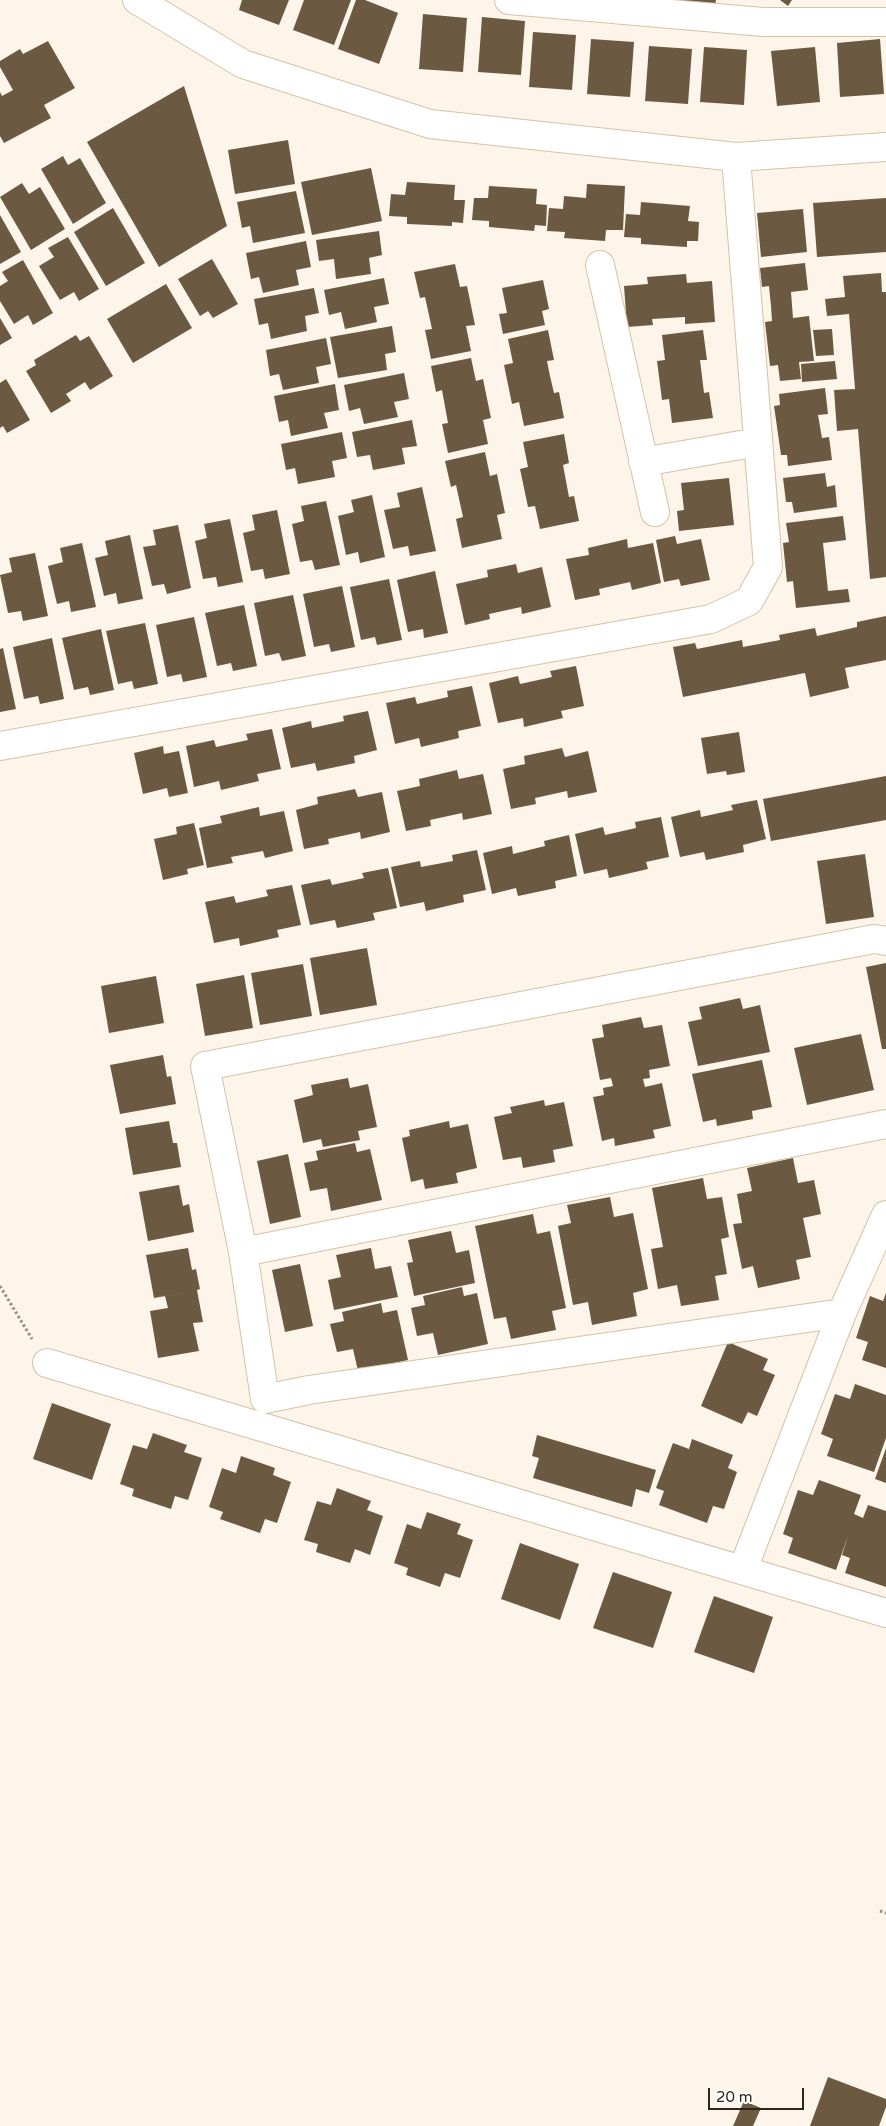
<!DOCTYPE html>
<style>
body{margin:0}
#map{position:relative;width:886px;height:2126px;overflow:hidden;background:#fdf5e9;font-family:"Varela Round",sans-serif}
canvas{display:block}
.scale{position:absolute;left:708px;top:2088px;width:96px;height:22px;box-sizing:border-box;border:2px solid #2d251a;border-top:0;padding-left:6px;font-size:15px;line-height:18px;white-space:nowrap;color:#2d251a;-webkit-text-stroke:4px #fff;paint-order:stroke}
</style>
<div id="map">
<canvas width="886" height="2126"></canvas>
<div class="scale">20 m</div>
</div>
<script>
const ctx = document.querySelector('canvas').getContext('2d');
ctx.lineJoin = 'round';
function paint(path, color) {
  ctx.fillStyle = color;
  ctx.fill(path, 'evenodd');
}
function toPath(rows) {
  const path = new Path2D();
  for (const r of rows) {
    path.moveTo(r[0], r[1]);
    for (let i = 2; i < r.length; i += 2) path.lineTo(r[i], r[i + 1]);
  }
  return path;
}
function stroke(path, color, width, dash) {
  ctx.strokeStyle = color;
  ctx.lineWidth = width;
  ctx.lineCap = dash ? 'butt' : 'round';
  ctx.setLineDash(dash || []);
  ctx.stroke(path);
}
const building = toPath([
 [242,0,289,0,279,25,239,10],
 [304,0,351,0,334,45,293,30],
 [356,0,365,0,398,13,379,64,338,49],
 [673,0,716,0,715,5],
 [780,0,792,0,788,6],
 [423,14,467,18,463,72,419,69],
 [482,17,525,21,521,75,478,72],
 [533,32,576,35,572,90,529,87],
 [591,39,634,42,630,97,587,94],
 [880,39,884,94,840,97,837,43],
 [48,41,75,88,44,105,51,118,4,143,0,136,0,92,2,96,13,90,0,67,0,61,20,49,23,54],
 [649,46,692,49,688,104,645,101],
 [704,47,747,50,744,105,700,102],
 [815,47,820,102,777,106,771,51],
 [184,86,227,226,159,267,87,142],
 [288,140,295,184,235,194,228,150],
 [63,156,68,165,80,158,106,203,73,224,41,169],
 [371,168,382,221,312,235,301,182],
 [407,182,455,185,454,200,465,200,463,223,452,222,452,226,407,224,407,217,389,216,391,194,405,195],
 [22,183,29,194,40,187,65,229,31,250,0,197],
 [587,184,625,186,623,230,606,230,605,241,564,238,565,232,547,231,549,208,563,209,564,196,586,198],
 [489,186,537,189,536,204,547,205,546,226,535,225,534,231,489,227,489,221,472,220,474,198,488,198],
 [296,191,305,233,253,243,250,226,242,228,237,202],
 [886,198,886,252,817,257,813,203],
 [641,202,690,206,688,221,699,222,698,241,687,241,687,247,641,244,641,238,624,237,626,214,640,215],
 [113,208,145,263,106,286,74,232],
 [803,209,807,252,761,257,757,213],
 [0,215,21,252,0,264],
 [379,231,382,255,369,258,371,274,336,279,334,259,319,261,316,240],
 [68,237,99,289,79,301,74,292,60,300,39,266,54,257,48,248],
 [306,241,311,267,296,270,299,285,263,293,259,277,251,279,246,253],
 [212,259,238,304,213,318,208,311,200,316,178,279],
 [23,260,53,313,33,325,28,315,14,324,0,301,0,286,8,281,2,272],
 [805,263,808,290,791,292,793,318,809,316,814,361,799,362,801,379,780,381,778,365,770,366,765,322,772,321,771,306,769,286,762,287,760,268],
 [455,264,460,287,467,286,475,325,466,326,471,351,431,359,425,330,432,329,425,297,420,298,414,272],
 [881,273,882,292,886,292,886,577,870,579,858,429,837,431,834,390,855,389,849,314,827,316,825,299,845,297,843,276],
 [686,274,687,283,712,281,715,322,685,324,685,317,652,319,653,325,627,327,624,286,648,284,647,277],
 [384,278,389,304,374,307,377,322,345,329,341,312,329,315,324,290],
 [543,280,549,309,542,311,545,325,503,334,499,314,507,313,502,288],
 [166,284,192,328,133,363,107,319],
 [314,288,319,313,305,316,307,331,271,339,268,323,259,325,254,299],
 [0,318,12,338,0,345],
 [392,326,396,352,385,354,387,370,338,378,330,337],
 [832,329,834,355,816,356,813,330],
 [548,330,554,360,547,361,550,376,554,393,559,392,564,418,524,426,519,402,512,404,504,365,513,363,508,339],
 [703,330,707,360,700,360,704,393,709,392,713,418,672,423,669,399,662,400,657,361,665,360,662,335],
 [76,335,80,341,89,336,113,376,90,390,85,382,66,394,71,401,51,413,26,371,36,365,34,360],
 [326,338,331,364,316,367,319,383,283,390,279,374,270,376,266,350],
 [471,358,476,381,483,379,491,418,483,420,488,444,448,453,442,424,448,423,442,390,436,392,431,366],
 [835,361,837,379,802,382,801,364],
 [404,373,409,399,394,402,398,417,364,424,360,408,349,411,344,385],
 [6,379,30,420,7,433,3,426,0,428,0,383],
 [335,384,339,410,324,413,328,428,291,436,288,420,279,422,274,396],
 [825,388,828,414,818,415,822,438,829,437,832,460,788,466,787,455,781,455,774,406,780,405,779,394],
 [412,420,417,446,402,448,405,464,373,470,370,455,357,457,352,432],
 [342,432,347,458,332,461,335,477,298,484,295,468,286,470,281,444],
 [564,434,569,463,563,465,569,497,574,496,579,521,540,529,535,506,528,507,520,469,528,467,523,442],
 [485,452,490,476,497,474,505,513,497,515,502,539,462,548,456,519,463,517,456,485,451,487,445,461],
 [825,473,827,487,835,485,837,507,794,513,792,502,786,502,783,478],
 [729,478,734,525,679,531,677,511,684,510,681,483],
 [422,487,436,551,410,556,408,546,393,549,384,510,400,507,397,493],
 [372,495,385,557,360,563,358,552,346,555,338,516,354,512,351,500],
 [326,501,340,565,315,570,312,560,300,562,292,524,304,521,301,506],
 [277,510,290,574,265,579,263,569,251,571,243,533,255,530,252,515],
 [843,516,846,540,823,543,828,591,848,589,850,602,796,608,793,581,787,582,783,543,789,542,786,523],
 [230,519,243,582,218,587,216,577,203,579,195,541,207,538,204,524],
 [178,525,191,588,167,594,164,584,152,586,143,547,156,545,153,530],
 [130,535,143,599,118,604,116,593,104,596,95,558,108,555,105,541],
 [675,536,677,544,701,539,710,580,681,586,679,579,664,582,656,540],
 [627,539,628,548,653,543,661,583,632,590,630,582,599,589,600,595,575,600,566,559,589,555,588,548],
 [82,543,96,607,71,612,69,601,57,604,48,566,63,562,60,548],
 [35,553,48,616,23,621,21,611,8,613,0,575,12,572,9,558],
 [516,564,518,573,542,567,551,607,522,614,521,607,489,614,490,619,465,625,456,584,488,577,487,570],
 [435,571,448,633,424,638,423,629,408,632,397,580],
 [389,579,402,640,377,645,375,637,361,640,350,587],
 [342,586,355,647,331,652,329,644,314,647,303,594],
 [293,595,306,656,282,661,279,653,265,656,254,603],
 [244,605,257,666,233,671,231,663,217,666,205,613],
 [886,616,886,660,845,668,849,688,810,697,805,673,683,697,673,647,695,643,697,649,742,640,743,647,780,640,779,635,815,628,817,636,857,627,857,622],
 [194,617,207,677,183,682,181,674,167,677,156,625],
 [145,623,158,684,134,689,132,681,118,684,106,631],
 [101,629,114,690,90,695,88,687,74,690,62,638],
 [52,638,64,699,40,704,38,696,24,699,13,647],
 [3,648,16,709,0,712,0,649],
 [576,666,584,706,561,711,563,718,524,727,523,718,498,723,489,683,518,676,520,684,552,677,550,671],
 [472,686,481,726,458,731,459,738,421,747,419,738,395,744,386,703,415,697,417,704,448,697,447,691],
 [368,711,377,750,354,756,355,763,317,771,315,763,291,768,282,728,311,721,312,728,344,721,343,716],
 [272,729,281,769,257,774,259,781,221,790,219,781,194,787,186,746,214,740,216,747,248,740,246,734],
 [739,732,745,772,727,775,726,771,707,774,701,738],
 [163,746,164,754,179,751,188,793,169,797,167,788,143,794,134,753],
 [562,748,565,757,588,751,597,792,568,798,567,791,535,798,536,804,511,809,503,769,525,764,524,756],
 [457,770,459,779,483,774,492,814,463,820,462,813,430,820,431,826,406,831,397,791,420,786,419,779],
 [886,776,886,820,771,841,763,799],
 [355,789,358,797,382,792,390,832,361,839,360,832,328,839,329,844,304,849,296,810,318,804,317,797],
 [757,800,766,839,743,845,744,852,706,860,704,852,680,857,671,817,700,810,701,817,733,810,731,805],
 [259,807,260,816,284,811,293,851,265,858,263,851,231,857,233,863,207,868,199,828,222,823,220,816],
 [661,817,669,857,646,862,648,869,609,878,607,869,584,874,575,834,603,827,605,835,636,828,635,822],
 [194,823,204,865,187,869,188,874,163,880,154,839,177,834,176,827],
 [569,835,577,876,555,881,556,888,518,896,516,888,492,894,483,853,512,846,513,854,545,846,544,841],
 [477,850,486,890,463,895,464,902,426,911,424,902,400,907,391,867,420,861,421,867,453,861,452,855],
 [865,854,874,917,826,924,817,861],
 [388,868,397,908,373,913,375,920,337,928,335,920,310,925,301,885,330,879,332,885,364,878,362,873],
 [292,885,301,925,277,930,279,937,240,946,239,938,214,943,205,902,234,896,236,903,268,896,266,890],
 [367,948,377,1005,320,1015,310,958],
 [886,963,886,1049,882,1049,866,967],
 [303,964,312,1016,260,1025,251,973],
 [244,975,253,1028,205,1036,196,984],
 [156,976,164,1023,109,1033,101,986],
 [740,998,743,1009,760,1005,770,1052,698,1066,688,1022,702,1019,699,1007],
 [641,1017,644,1028,662,1025,670,1066,649,1070,650,1078,643,1079,645,1087,662,1083,671,1126,653,1130,655,1138,615,1146,614,1138,602,1141,593,1097,604,1095,603,1088,613,1086,611,1078,600,1080,592,1039,604,1037,602,1025],
 [861,1034,874,1090,807,1105,794,1048],
 [163,1055,167,1077,171,1076,176,1104,120,1114,110,1065],
 [762,1060,772,1107,752,1111,753,1119,717,1126,716,1119,703,1122,692,1074],
 [348,1078,350,1088,368,1084,377,1127,358,1131,360,1140,323,1147,321,1139,303,1143,294,1100,313,1095,311,1085],
 [544,1100,545,1106,564,1102,573,1146,553,1150,555,1162,523,1168,521,1157,503,1160,494,1117,512,1113,510,1107],
 [169,1121,173,1143,177,1143,181,1167,133,1175,125,1128],
 [449,1121,450,1128,468,1124,477,1168,456,1173,458,1183,425,1189,423,1179,411,1182,402,1138,410,1136,409,1130],
 [355,1143,357,1152,370,1149,382,1200,331,1211,327,1188,310,1191,304,1163,318,1160,316,1151],
 [288,1154,301,1217,270,1224,257,1161],
 [793,1158,798,1183,814,1180,821,1214,803,1218,811,1257,796,1260,800,1279,758,1288,753,1266,742,1269,733,1224,742,1223,737,1194,752,1191,747,1168],
 [703,1178,707,1199,722,1197,729,1237,721,1239,727,1274,715,1276,719,1300,681,1306,677,1285,658,1289,651,1249,663,1247,652,1188],
 [179,1185,183,1206,189,1204,194,1232,148,1241,139,1192],
 [610,1197,614,1217,633,1213,648,1289,633,1293,637,1316,592,1325,588,1302,573,1305,558,1226,571,1223,567,1205],
 [533,1214,537,1234,550,1231,566,1308,552,1311,556,1330,511,1339,506,1317,494,1319,475,1226],
 [451,1231,456,1253,469,1250,475,1283,414,1296,407,1263,413,1262,408,1240],
 [188,1248,192,1270,196,1269,200,1289,197,1290,203,1322,193,1323,199,1351,158,1358,150,1311,168,1308,165,1296,194,1291,154,1298,146,1255],
 [371,1248,375,1269,391,1266,398,1297,334,1310,328,1280,341,1277,336,1255],
 [300,1264,313,1326,285,1332,272,1270],
 [462,1287,464,1296,477,1293,488,1344,438,1355,433,1333,417,1336,411,1308,425,1305,423,1296],
 [886,1293,886,1368,862,1360,868,1342,856,1338,870,1296,883,1301],
 [381,1303,383,1313,397,1310,408,1360,358,1371,353,1349,337,1352,330,1324,344,1321,342,1312],
 [728,1342,768,1359,763,1370,775,1375,757,1416,748,1412,742,1424,701,1406],
 [855,1384,886,1395,886,1438,874,1472,827,1456,833,1439,821,1434,835,1394,850,1399],
 [52,1403,111,1424,92,1480,33,1459],
 [153,1433,187,1445,184,1452,202,1458,188,1500,175,1496,171,1509,132,1496,134,1489,120,1484,133,1445,147,1449],
 [537,1435,656,1470,649,1493,636,1489,632,1507,533,1478,539,1458,532,1456],
 [692,1439,733,1455,728,1468,737,1472,724,1509,713,1506,707,1523,659,1505,664,1491,656,1488,673,1443,689,1449],
 [886,1448,886,1483,875,1479],
 [241,1456,275,1468,273,1475,291,1482,277,1523,265,1519,260,1533,220,1519,223,1512,209,1507,222,1468,236,1473],
 [819,1480,861,1495,854,1514,863,1518,868,1505,886,1511,886,1587,845,1573,850,1558,842,1555,848,1536,836,1570,788,1553,793,1538,783,1534,798,1490,813,1495],
 [337,1488,371,1501,367,1510,383,1516,370,1555,355,1549,350,1563,316,1552,318,1544,304,1540,317,1501,331,1505],
 [427,1512,461,1524,457,1534,473,1540,460,1578,445,1573,440,1587,406,1575,408,1568,394,1563,407,1524,421,1529],
 [520,1543,579,1564,560,1620,501,1599],
 [613,1572,672,1592,653,1648,593,1628],
 [714,1596,773,1617,754,1673,694,1652],
 [828,2077,886,2099,886,2107,879,2126,810,2126],
 [744,2101,761,2108,753,2126,733,2126]
]);
const path = toPath([
 [0,1286,32,1339],
 [880,1911,886,1913]
]);
const minor = toPath([
 [137,0,243,64,430,124,736,157,886,147],
 [509,0,763,22,886,22],
 [600,265,655,512],
 [643,462,758,442],
 [0,746,711,619,749,601,768,567,736,157],
 [243,1252,886,1124],
 [842,1313,309,1390,265,1399,243,1252,205,1066,874,939,886,941],
 [47,1363,886,1613],
 [743,1569,842,1313,886,1215]
]);
paint(building, '#6b5a41');
stroke(minor, '#d6c2a6', 30);
stroke(path, '#978f83', 3, [2.5, 2.5]);
stroke(minor, '#fff', 28);
</script>
